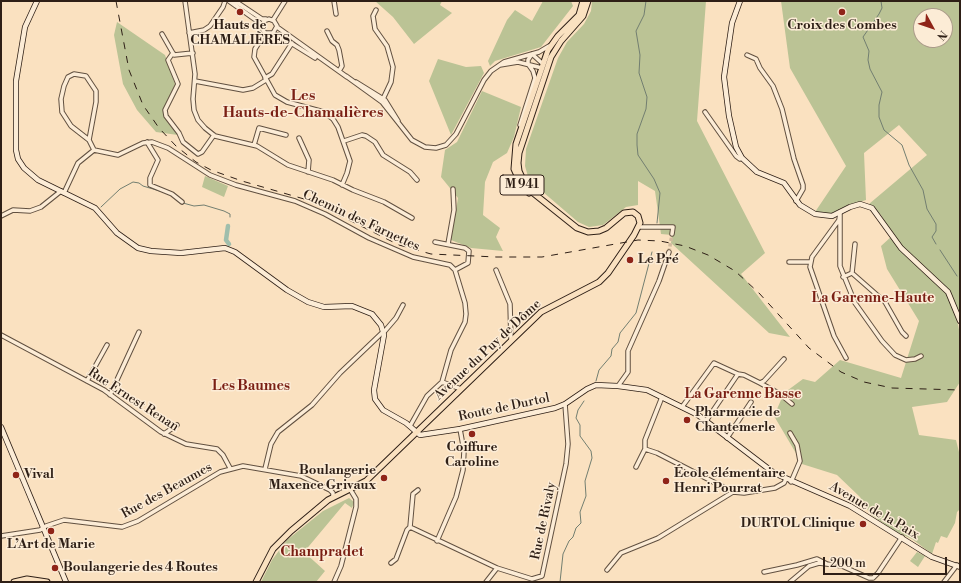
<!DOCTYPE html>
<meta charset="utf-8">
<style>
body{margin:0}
#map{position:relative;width:961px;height:583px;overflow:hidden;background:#fae1c0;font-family:"Libre Bodoni",serif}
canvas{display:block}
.frame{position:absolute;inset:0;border:2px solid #2e1f16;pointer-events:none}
.north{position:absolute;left:913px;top:8px;width:40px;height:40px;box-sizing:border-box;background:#fcecd6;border:1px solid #aa9a89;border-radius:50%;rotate:130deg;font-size:11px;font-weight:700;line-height:16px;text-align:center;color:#2e1f16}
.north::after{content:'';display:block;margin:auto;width:14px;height:18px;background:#8f2418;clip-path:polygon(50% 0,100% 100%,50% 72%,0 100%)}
.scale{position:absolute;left:823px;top:557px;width:124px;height:18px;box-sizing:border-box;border:2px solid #2e1f16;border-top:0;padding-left:5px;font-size:12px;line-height:14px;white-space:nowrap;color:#2e1f16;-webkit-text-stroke:3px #fcecd6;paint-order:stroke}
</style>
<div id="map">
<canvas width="961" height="583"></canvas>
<div class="frame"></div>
<div class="north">N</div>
<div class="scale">200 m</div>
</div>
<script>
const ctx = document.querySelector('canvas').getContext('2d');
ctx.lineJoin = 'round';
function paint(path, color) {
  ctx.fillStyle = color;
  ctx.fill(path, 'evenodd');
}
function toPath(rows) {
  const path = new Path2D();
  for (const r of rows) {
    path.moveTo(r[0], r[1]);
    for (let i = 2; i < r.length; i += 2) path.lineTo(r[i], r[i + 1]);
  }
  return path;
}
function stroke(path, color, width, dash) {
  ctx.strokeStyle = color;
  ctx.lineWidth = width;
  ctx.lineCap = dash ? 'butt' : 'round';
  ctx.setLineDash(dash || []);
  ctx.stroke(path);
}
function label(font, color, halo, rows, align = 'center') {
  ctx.font = font + ' "Libre Bodoni",serif';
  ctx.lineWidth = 3;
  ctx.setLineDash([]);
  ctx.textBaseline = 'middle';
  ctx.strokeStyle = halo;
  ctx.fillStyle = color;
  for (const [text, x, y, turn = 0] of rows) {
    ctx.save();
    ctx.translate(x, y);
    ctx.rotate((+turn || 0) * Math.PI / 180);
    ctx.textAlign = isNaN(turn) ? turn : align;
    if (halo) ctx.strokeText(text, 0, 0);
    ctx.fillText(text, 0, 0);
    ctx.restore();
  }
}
const green = toPath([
 [375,1,442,1,440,5,452,13,414,44,393,17],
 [543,1,571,1,573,6,541,47,495,61,490,66,488,61,507,20,515,10,532,21],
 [592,1,706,1,697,121,765,253,741,274,790,337,769,333,671,243,672,235,661,234,655,191,638,181,638,205,626,207,603,225,589,227,578,222,529,180,525,166,526,149,558,58,567,42,584,24,591,11],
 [781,1,960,1,960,313,956,314,960,335,960,382,947,402,912,407,919,435,956,440,960,456,960,509,957,512,955,523,947,538,941,536,938,543,936,542,932,554,912,539,896,532,870,514,860,497,837,475,802,464,802,461,800,460,774,416,784,393,803,379,815,382,840,360,901,378,919,321,887,269,881,246,892,236,881,215,869,204,927,155,899,125,864,153,866,200,851,205,830,216,815,212,846,166,790,68],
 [921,16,945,16,945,40,921,40],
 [117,22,165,55,175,84,163,111,178,135,156,132,137,110,123,84,114,35],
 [438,59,466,67,481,66,484,73,451,135,429,81],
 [482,91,521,107,514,137,507,153,493,162,485,182,483,215,500,228,496,237,503,251,471,248,451,240,458,198,441,177,445,150,457,142],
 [205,176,228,186,224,197,202,187],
 [349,498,354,502,352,508,345,503,304,552,325,571,316,582,261,582,272,560,287,540,323,511],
 [917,552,925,556,918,567,910,561]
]);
const stream = toPath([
 [646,1,644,15,636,31,640,55,639,73,647,97,646,109,637,134,637,145,638,155,654,179,660,193,657,223],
 [881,1,882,8,879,14,863,37,869,51,868,60,870,69,882,92,879,105,879,117,884,130,902,145,909,165,923,190,927,209,936,224,936,231,932,237,936,244],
 [183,203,194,206,204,205,224,211,230,214,230,217],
 [101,207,120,189,133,182,139,183,143,186,163,192],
 [940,250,957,276],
 [596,381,599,370,611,356,612,349,618,342,620,333,636,313,652,252],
 [560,582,563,554,569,541,573,537,576,528,581,523,580,512,586,496,585,481,592,458,591,451,580,436,580,425,576,418,578,410,584,401]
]);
const canal = toPath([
 [228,226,226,240,229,244]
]);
const streetTunnel = toPath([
 [669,252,672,234]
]);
const street = toPath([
 [185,1,195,74,193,99,194,110,198,120,205,128,215,136,257,146,288,165,333,180,353,190,384,202,412,218],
 [229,1,260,23,263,30,265,33,273,33,277,26,274,21,269,19,264,21,262,27],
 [235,1,262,19,266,19],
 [334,1,336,14],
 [376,10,373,16,375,29,387,46,393,67,391,82,383,99],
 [273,20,285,1],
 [277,27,347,77],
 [327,31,332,41,337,45,339,50,342,66,339,71],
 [189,33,204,30,210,26,223,7,225,1],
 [265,33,255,49,254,57,275,95,287,102,324,112,333,119,338,127,350,161,347,173,342,185],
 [162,34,174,55,193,53],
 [272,34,278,35,315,58],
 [173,53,168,60,178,84,165,110,166,116,179,133,183,142,198,154,202,152,214,135],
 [747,55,756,59,760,68,773,86,782,109,794,159,803,185,803,189,796,201],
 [500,65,518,62,542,68],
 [346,76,382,102,412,140,425,147,436,148,446,145,456,134,484,80,491,71,504,62,539,52,549,46],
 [265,78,272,74,292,43],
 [195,81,243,90,253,88,266,80],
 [356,82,385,100,398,121],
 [705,112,736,156,740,159,742,158],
 [520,125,535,78,533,71,528,64,528,60,532,54,543,64],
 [299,138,309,160,308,172],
 [89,140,71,126,62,112,61,99,64,86,68,77,74,74,86,76,96,91,96,102,89,140,94,150],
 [344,141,362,135,366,136,375,142,383,155,410,172,417,180],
 [147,142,158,160,150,178,150,185,172,194,182,202],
 [254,145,259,128,286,135],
 [64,193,78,163,94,150,118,155,143,143,152,142,168,148,210,175,236,185,295,201,325,214,369,238,413,257,450,265,455,270,465,303,466,314,465,322,451,350,442,382,427,396,410,426],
 [1,216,13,210,30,211,41,207,61,191],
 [638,227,673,227,672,234],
 [435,242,465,248,469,251,468,263,455,270],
 [448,244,454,210,453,189],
 [789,262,810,262],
 [496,270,510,304,511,340],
 [852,273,855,244],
 [843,277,852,273,885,302,902,332,906,336],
 [384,332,396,318,403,305],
 [1,335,104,390,161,432,186,444,217,449,223,455,230,468],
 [846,358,834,336,810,267,812,257,839,220,840,212,840,266,855,303,882,341,895,355,906,360,915,359,921,356],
 [87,381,107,345],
 [442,382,461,389],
 [760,383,780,394,792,404],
 [618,386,628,372,628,351,659,281,669,252],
 [110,395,139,332],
 [682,407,714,363,738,374],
 [706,421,738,374,744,375,760,383,764,381,784,359],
 [790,433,797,445,800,461,791,482],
 [164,434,177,425],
 [727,438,751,402],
 [645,449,657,453,733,492],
 [636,467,645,449,645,440,662,397],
 [265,469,271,444,278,432,312,405,340,373,384,331],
 [410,527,497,568],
 [410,527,413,494,418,490],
 [1,536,40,530,46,526,64,520,122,527,138,521,220,472,243,466,301,476,330,490,333,493,333,497],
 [437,541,456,497,463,470,464,451,460,429],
 [391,563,396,559,407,530,410,527],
 [607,570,621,553,658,538,733,492,744,493,775,488,784,483,786,479],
 [764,572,797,565,817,559,827,564],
 [334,582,341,566,356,507,356,499,350,489],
 [486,582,497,568,532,579,542,576,566,464,568,444,565,404],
 [790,582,809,566,819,563,842,566,869,578,873,578,878,573,902,537],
 [944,582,957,565]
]);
const secondary = toPath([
 [37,1,25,27,16,81,16,150,18,159,24,168,38,180,95,208,117,233,138,248,151,251,181,253,225,248,235,252,287,290,308,302,324,307,352,306,372,314,381,325,384,335,374,390,375,399,383,410,406,423,420,435,460,429,555,408,565,404,587,389,596,385,618,386,647,390,698,415,774,473,850,506,932,557,960,567],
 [740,1,732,23,724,77,729,116,736,147,742,158,757,172,784,183,800,205,815,214,832,216,850,207,860,204,872,208,901,248,948,292,960,321],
 [1,427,66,582]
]);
const primary = toPath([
 [529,193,520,182,514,169,516,144,548,50,558,36,579,15,583,1],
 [14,582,27,579,47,582],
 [256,582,273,549,291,531,328,500,366,481,541,312,599,282,608,273,634,235,640,223,638,216,633,212,624,213,606,228,599,231,588,232,577,228,532,192,525,184,519,171,518,163,519,153,551,57,561,41,583,16,588,1]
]);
const rail = toPath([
 [116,1,129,70,143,105,159,128,176,146,196,162,211,170,242,181,311,201,399,245,431,254,496,257,542,257,638,240,660,241,685,246,708,255,735,271,759,293,809,348,841,372,864,382,892,388,960,390]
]);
const markers = [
 [240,12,4,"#8f2418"],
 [842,12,4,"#8f2418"],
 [630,260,4,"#8f2418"],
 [687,420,4,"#8f2418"],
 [472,434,4,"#8f2418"],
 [16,475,4,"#8f2418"],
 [384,478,4,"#8f2418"],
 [666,481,4,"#8f2418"],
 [863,524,4,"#8f2418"],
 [51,531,4,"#8f2418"],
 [55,568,4,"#8f2418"]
];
const shields = [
 [522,185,44]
];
const shieldNames = [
 ["M 941",522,185]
];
const poiNames = [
 ["Hauts de",240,26,"center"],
 ["CHAMALIÈRES",240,41,"center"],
 ["Croix des Combes",842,26,"center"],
 ["Le Pré",638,260],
 ["Pharmacie de",695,413],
 ["Chantemerle",695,428],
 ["Coiffure",472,448,"center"],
 ["Caroline",472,463,"center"],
 ["Boulangerie",376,471,"right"],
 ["Maxence Grivaux",376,486,"right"],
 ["École élémentaire",674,474],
 ["Henri Pourrat",674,489],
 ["Vival",24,475],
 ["DURTOL Clinique",855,524,"right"],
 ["L’Art de Marie",51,545,"center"],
 ["Boulangerie des 4 Routes",63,568]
];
const streetNames = [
 ["Chemin des Farnettes",361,221,25],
 ["Avenue du Puy de Dôme",488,350,-43],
 ["Rue Ernest Renan",133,400,33],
 ["Route de Durtol",504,408,-12],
 ["Rue des Beaumes",167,491,-29],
 ["Avenue de la Paix",874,511,30],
 ["Rue de Rivaly",544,521,-78]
];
const neighbourhoodNames = [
 ["La Garenne-Haute",873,299],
 ["Les Baumes",251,387],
 ["La Garenne Basse",743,395],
 ["Champradet",322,553]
];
const quarterNames = [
 ["Les",303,96],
 ["Hauts-de-Chamalières",303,113]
];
paint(green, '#bbc395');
stroke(stream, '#727e70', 1);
stroke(canal, '#9fbeac', 4.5);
stroke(streetTunnel, '#d1ba9e', 3.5, [3.5, 2]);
stroke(street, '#615040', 5.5);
stroke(secondary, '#2e1f16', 6);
stroke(primary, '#2e1f16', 7);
stroke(street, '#fcecd6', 3.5);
stroke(secondary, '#fcecd6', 4.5);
stroke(primary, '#fae1c0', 5);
stroke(rail, '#2e1f16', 1, [7, 7]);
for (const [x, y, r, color] of markers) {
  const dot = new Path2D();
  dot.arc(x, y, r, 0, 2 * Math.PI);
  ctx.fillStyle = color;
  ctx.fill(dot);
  stroke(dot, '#fcecd6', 1.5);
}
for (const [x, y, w] of shields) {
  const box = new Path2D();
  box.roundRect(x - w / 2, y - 10, w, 20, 3);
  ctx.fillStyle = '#fcecd6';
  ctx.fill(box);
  stroke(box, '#2e1f16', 1);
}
label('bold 12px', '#2e1f16', null, shieldNames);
label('bold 13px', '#2e1f16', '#fcecd6', poiNames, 'left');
label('13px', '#2e1f16', '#fcecd6', streetNames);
label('bold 14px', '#7a1f14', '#fcecd6', neighbourhoodNames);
label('bold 15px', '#7a1f14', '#fcecd6', quarterNames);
</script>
